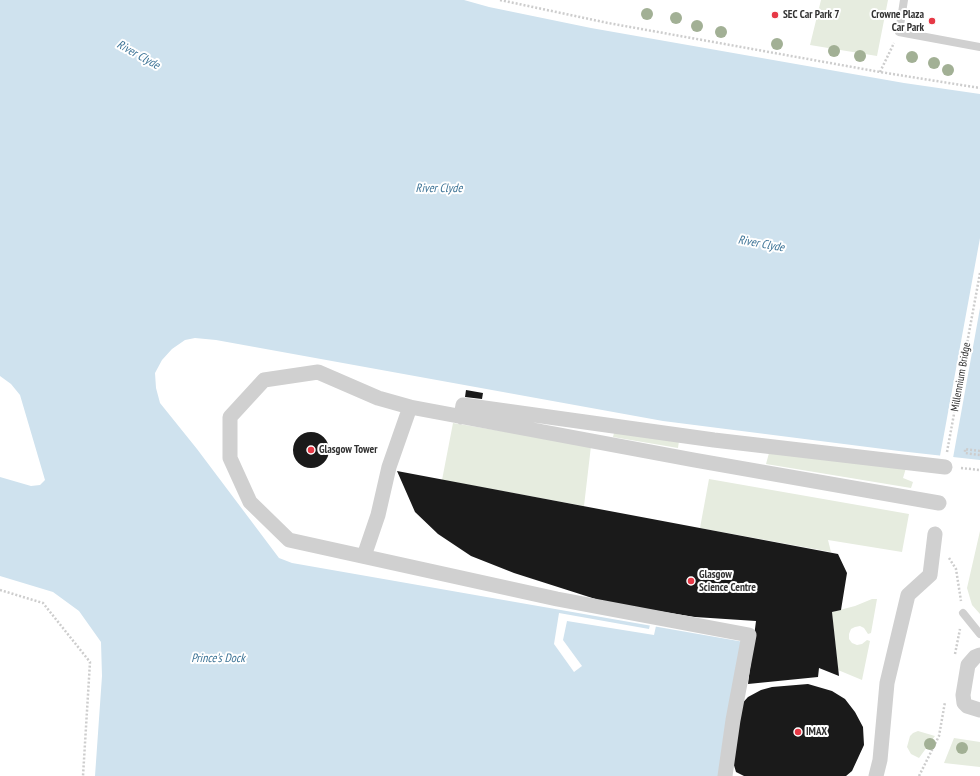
<!DOCTYPE html>
<style>
body{margin:0}
canvas{display:block;background:#fff}
</style>
<canvas width="980" height="776"></canvas>
<script>
const ctx = document.querySelector('canvas').getContext('2d');
ctx.lineJoin = 'round';
function paint(path, color) {
  ctx.fillStyle = color;
  ctx.fill(path, 'evenodd');
}
function toPath(rows) {
  const path = new Path2D();
  for (const r of rows) {
    if (r.length === 3) {
      path.moveTo(r[0] + r[2], r[1]);
      path.arc(r[0], r[1], r[2], 0, 2 * Math.PI);
      continue;
    }
    path.moveTo(r[0], r[1]);
    for (let i = 2; i < r.length; i += 2) path.lineTo(r[i], r[i + 1]);
  }
  return path;
}
function stroke(path, color, width, dash) {
  ctx.strokeStyle = color;
  ctx.lineWidth = width;
  ctx.lineCap = dash ? 'butt' : 'round';
  ctx.setLineDash(dash || []);
  ctx.stroke(path);
}
function label(font, color, halo, rows, align = 'center') {
  ctx.font = font + ' "PT Sans Narrow",sans-serif';
  ctx.lineWidth = 4;
  ctx.setLineDash([]);
  ctx.textBaseline = 'middle';
  ctx.strokeStyle = halo;
  ctx.fillStyle = color;
  for (const [text, x, y, turn = 0] of rows) {
    ctx.save();
    ctx.translate(x, y);
    ctx.rotate((+turn || 0) * Math.PI / 180);
    ctx.textAlign = isNaN(turn) ? turn : align;
    if (halo) ctx.strokeText(text, 0, 0);
    ctx.fillText(text, 0, 0);
    ctx.restore();
  }
}
const green = toPath([
 [821,0,888,0,877,56,810,45],
 [453,423,591,446,584,506,442,480],
 [615,429,679,441,678,448,613,437],
 [769,453,906,468,903,478,913,482,911,488,766,464],
 [709,479,909,514,902,552,828,540,831,552,700,528],
 [980,531,980,614,972,605,967,588],
 [872,599,877,599,871,633,868,634,864,628,860,626,855,627,851,629,849,634,849,639,852,643,857,645,862,644,867,640,870,641,862,680,838,670,832,612,855,606],
 [918,731,935,736,919,758,911,754,907,747,910,736,913,733],
 [954,738,980,742,980,767,944,763]
]);
const water = toPath([
 [0,0,464,0,489,7,591,28,904,83,980,94,980,460,899,451,663,421,216,340,195,338,185,340,172,349,162,360,155,373,156,388,160,403,197,449,279,558,292,563,744,642,722,776,95,776,102,676,101,642,79,611,53,592,0,576,0,477,31,486,40,485,45,480,20,395,11,384,0,376]
]);
const pier = toPath([
 [980,238,980,308,953,458,940,456],
 [559,613,649,629,650,625,656,626,654,635,567,621,563,640,582,666,574,672,554,644]
]);
const building = toPath([
 [466,390,483,393,482,399,465,397],
 [311,450,18],
 [397,471,838,554,847,573,841,610,832,612,839,676,819,668,818,677,748,684,756,621,695,617,608,603,514,573,471,556,438,534,415,512],
 [808,684,832,691,845,699,855,712,863,727,864,745,852,771,846,776,744,776,736,772,731,755,737,709,748,697,761,690,772,687]
]);
const path = toPath([
 [500,0,608,23,880,72,980,88],
 [880,72,894,43],
 [980,451,965,449,965,453,980,455],
 [947,452,980,273],
 [961,468,980,470],
 [949,558,956,569,961,601],
 [0,590,43,603,90,662,83,776],
 [955,654,960,629],
 [919,776,939,736,945,702]
]);
const lane = toPath([
 [904,0,899,32,980,47],
 [963,613,980,634]
]);
const street = toPath([
 [410,407,378,398,318,372,264,380,230,417,230,458,250,502,289,540,557,599,749,635,733,720,725,776],
 [461,417,463,405,714,440,945,467],
 [364,556,378,515,389,467,410,407,694,460,939,503],
 [980,655,975,657,968,665,963,695,964,703,967,706,980,710],
 [876,776,880,760,887,683,908,595,930,575,935,534]
]);
const trees = [
 [647,14],
 [676,18],
 [697,26],
 [721,32],
 [777,44],
 [834,51],
 [860,56],
 [912,57],
 [934,63],
 [948,70],
 [930,744],
 [962,748]
];
const markers = [
 [775,15,4,"#e63946"],
 [932,21,4,"#e63946"],
 [311,450,4,"#e63946"],
 [691,581,4,"#e63946"],
 [798,732,4,"#e63946"]
];
const poiNames = [
 ["SEC Car Park 7",783,15],
 ["Crowne Plaza",924,15,"right"],
 ["Car Park",924,28,"right"],
 ["Glasgow Tower",319,450],
 ["Glasgow",699,575],
 ["Science Centre",699,588],
 ["IMAX",806,732]
];
const streetNames = [
 ["Millennium Bridge",961,377,-80]
];
const waterNames = [
 ["River Clyde",138,55,29],
 ["River Clyde",439,189],
 ["River Clyde",761,244,10],
 ["Prince's Dock",218,659]
];
paint(green, '#e6ecdf');
paint(water, '#cfe2ee');
paint(pier, '#fff');
paint(building, '#1a1a1a');
stroke(path, '#cdcdcd', 2.5, [2, 2]);
stroke(lane, '#d0d0d0', 8);
stroke(street, '#d0d0d0', 15);
ctx.fillStyle = '#a2b095';
for (const [x, y] of trees) {
  ctx.beginPath();
  ctx.arc(x, y, 6, 0, 2 * Math.PI);
  ctx.fill();
}
for (const [x, y, r, color] of markers) {
  const dot = new Path2D();
  dot.arc(x, y, r, 0, 2 * Math.PI);
  ctx.fillStyle = color;
  ctx.fill(dot);
  stroke(dot, '#fff', 1.5);
}
label('bold 11px', '#333', '#fff', poiNames, 'left');
label('11px', '#333', '#fff', streetNames);
label('italic 12px', '#3f7597', '#fff', waterNames);
</script>
